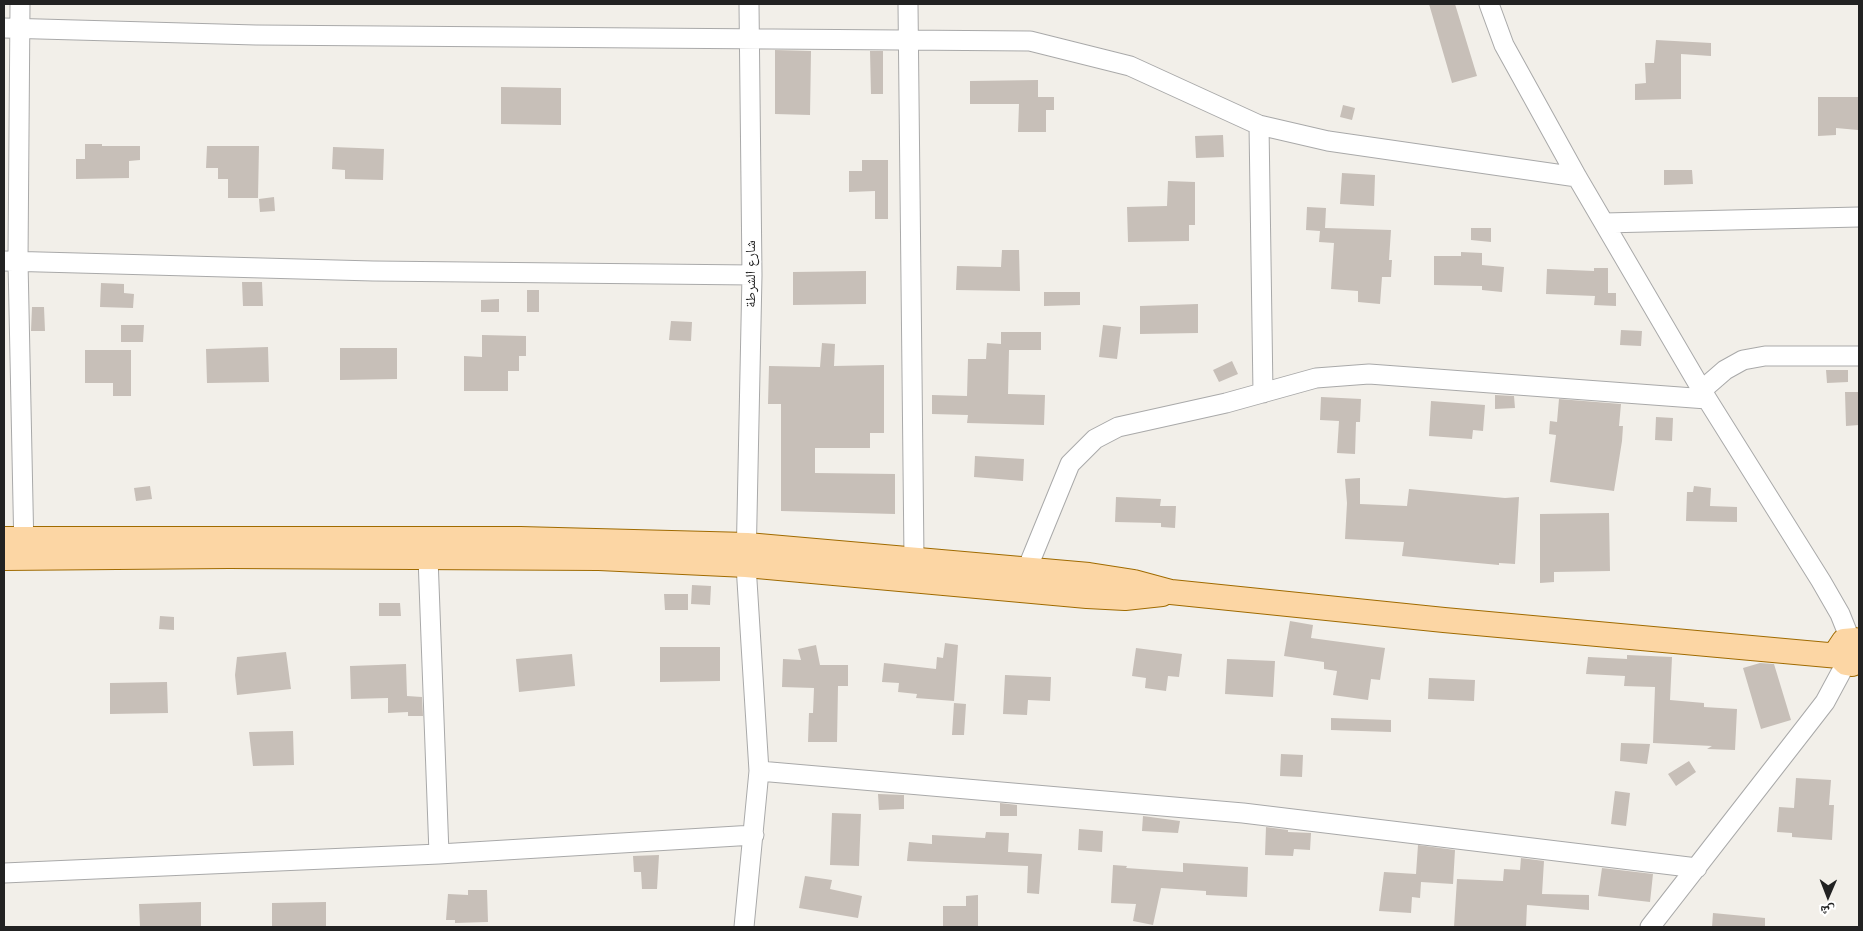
<!DOCTYPE html>
<meta charset="utf-8">
<style>
body{margin:0}
#map{position:relative;width:1863px;height:931px;overflow:hidden;background:#f2efe9;font-family:Helvetica,"Noto Naskh Arabic",sans-serif}
canvas{display:block}
.frame{position:absolute;inset:0;border:5px solid #222;pointer-events:none}
.north{position:absolute;left:1803px;top:871px;width:50px;height:50px;-webkit-text-stroke:4px #fff;paint-order:stroke;rotate:181deg;font-size:14px;font-weight:700;line-height:20px;text-align:center;color:#222}
.north::after{content:'';display:block;margin:auto;width:18px;height:22px;background:#222;clip-path:polygon(50% 0,100% 100%,50% 72%,0 100%)}
</style>
<div id="map">
<canvas width="1863" height="931"></canvas>
<div class="frame"></div>
<div class="north">ش</div>
</div>
<script>
const ctx = document.querySelector('canvas').getContext('2d');
ctx.lineJoin = 'round';
function paint(path, color) {
  ctx.fillStyle = color;
  ctx.fill(path, 'evenodd');
}
function toPath(rows) {
  const path = new Path2D();
  for (const r of rows) {
    path.moveTo(r[0], r[1]);
    for (let i = 2; i < r.length; i += 2) path.lineTo(r[i], r[i + 1]);
  }
  return path;
}
function stroke(path, color, width, dash) {
  ctx.strokeStyle = color;
  ctx.lineWidth = width;
  ctx.lineCap = dash ? 'butt' : 'round';
  ctx.setLineDash(dash || []);
  ctx.stroke(path);
}
function label(font, color, halo, rows, align = 'center') {
  ctx.font = font + ' Helvetica,"Noto Naskh Arabic",sans-serif';
  ctx.lineWidth = 4;
  ctx.setLineDash([]);
  ctx.textBaseline = 'middle';
  ctx.strokeStyle = halo;
  ctx.fillStyle = color;
  for (const [text, x, y, turn = 0] of rows) {
    ctx.save();
    ctx.translate(x, y);
    ctx.rotate((+turn || 0) * Math.PI / 180);
    ctx.textAlign = isNaN(turn) ? turn : align;
    if (halo) ctx.strokeText(text, 0, 0);
    ctx.fillText(text, 0, 0);
    ctx.restore();
  }
}
const building = toPath([
 [1429,4,1455,4,1477,76,1452,83],
 [1656,40,1711,43,1711,56,1681,54,1681,99,1635,100,1635,84,1646,83,1645,63,1654,63],
 [775,50,811,51,810,115,775,114],
 [870,51,883,51,883,94,871,94],
 [1038,80,1038,97,1054,97,1054,110,1046,110,1046,132,1018,132,1019,104,970,104,970,81],
 [501,87,561,88,561,125,501,124],
 [1818,97,1859,97,1858,130,1836,128,1836,135,1818,136],
 [1343,105,1355,108,1352,120,1340,117],
 [1223,135,1224,157,1196,158,1195,136],
 [85,144,102,144,102,146,140,146,140,160,129,161,129,178,76,179,76,159,85,159],
 [207,146,259,146,258,198,228,198,228,179,218,179,218,168,206,168],
 [333,147,384,149,383,180,345,179,345,170,332,169],
 [862,160,888,160,888,219,875,219,875,191,849,192,849,171,862,171],
 [1664,170,1692,170,1693,184,1664,185],
 [1342,173,1375,175,1374,206,1340,204],
 [1168,181,1195,182,1195,225,1189,225,1189,241,1128,242,1127,207,1167,206],
 [274,197,275,211,260,212,259,199],
 [1307,207,1326,208,1325,228,1391,230,1389,260,1392,260,1391,277,1382,277,1380,304,1358,302,1358,291,1331,289,1334,243,1319,242,1320,231,1306,230],
 [1471,228,1491,228,1491,242,1471,240],
 [1002,250,1019,250,1020,291,956,290,957,266,1001,267],
 [1461,252,1482,253,1482,265,1504,267,1502,292,1482,290,1482,286,1434,285,1434,256,1461,256],
 [1594,268,1608,268,1608,293,1616,293,1616,306,1594,305,1595,296,1546,294,1547,269,1594,271],
 [866,271,866,304,793,305,793,272],
 [242,282,262,282,263,306,243,306],
 [101,283,124,284,124,293,134,294,133,308,100,307],
 [527,290,539,290,539,312,527,312],
 [1044,292,1080,292,1080,305,1044,306],
 [499,299,499,312,481,312,481,300],
 [1198,304,1198,333,1140,334,1140,306],
 [32,307,44,307,45,331,31,331],
 [671,321,692,322,691,341,669,340],
 [121,325,144,325,143,342,121,342],
 [1103,325,1121,327,1117,359,1099,357],
 [1621,330,1642,331,1641,346,1620,345],
 [1001,332,1041,332,1041,350,1009,350,1008,394,1045,395,1044,425,967,423,968,415,932,414,932,395,967,396,968,359,986,359,987,343,1001,344],
 [482,335,526,336,526,356,519,356,519,371,508,371,508,391,464,391,464,356,482,357],
 [822,343,835,344,834,366,884,365,884,433,870,433,870,448,815,448,815,473,895,474,895,514,781,511,781,404,768,404,769,366,820,367],
 [268,347,269,382,207,383,206,349],
 [340,348,397,348,397,379,340,380],
 [85,350,131,350,131,396,113,396,113,383,85,383],
 [1232,361,1238,374,1219,382,1213,370],
 [1826,370,1848,370,1848,382,1827,383],
 [1845,392,1859,392,1859,425,1846,426],
 [1495,395,1514,396,1515,408,1495,409],
 [1321,397,1361,399,1360,422,1356,422,1355,454,1337,453,1339,421,1320,420],
 [1559,399,1621,404,1619,426,1623,426,1622,441,1614,491,1550,482,1556,435,1549,434,1550,421,1557,422],
 [1431,401,1485,405,1483,431,1473,430,1472,439,1429,436],
 [1656,417,1673,418,1672,441,1655,440],
 [975,456,1024,459,1023,481,974,477],
 [1360,478,1360,504,1407,506,1409,489,1505,498,1519,497,1515,564,1499,563,1499,565,1402,556,1404,542,1345,539,1347,503,1345,479],
 [150,486,152,499,136,501,134,488],
 [1694,486,1711,488,1710,506,1737,507,1737,522,1686,521,1687,492,1693,492],
 [1116,497,1161,499,1160,506,1176,506,1175,528,1161,527,1161,523,1115,522],
 [1609,513,1610,571,1554,572,1554,582,1540,583,1540,514],
 [692,585,711,586,710,605,691,604],
 [664,594,688,594,688,610,665,610],
 [379,603,400,603,401,616,379,616],
 [160,616,174,617,174,630,159,629],
 [1290,621,1313,625,1311,638,1385,648,1380,680,1371,679,1368,700,1333,695,1337,671,1324,669,1324,662,1284,656],
 [945,643,958,645,954,701,916,698,917,694,898,692,899,683,882,682,884,663,936,669,937,657,943,658],
 [816,645,820,665,848,665,848,686,838,686,837,742,808,742,809,713,813,713,814,688,782,687,783,659,801,660,798,649],
 [660,647,720,647,720,681,660,682],
 [1136,648,1182,654,1179,677,1168,676,1166,691,1145,688,1146,678,1132,676],
 [286,652,291,689,237,695,235,675,237,657],
 [572,654,575,686,519,692,516,659],
 [1627,655,1672,657,1670,700,1704,703,1704,707,1737,709,1735,750,1707,749,1712,746,1653,743,1655,687,1624,686,1625,676,1586,674,1588,657,1627,659],
 [1227,659,1275,661,1273,697,1225,694],
 [1760,663,1774,664,1791,720,1761,729,1743,668],
 [406,664,407,696,422,697,423,716,408,716,408,712,388,713,388,698,351,699,350,666],
 [1005,675,1051,677,1050,701,1028,700,1027,715,1003,714],
 [1429,678,1475,680,1474,701,1428,699],
 [167,682,168,713,110,714,110,683],
 [954,703,966,704,964,735,952,735],
 [1331,718,1391,720,1391,732,1331,730],
 [293,731,294,765,253,766,249,732],
 [1621,743,1650,744,1647,764,1620,761],
 [1281,754,1303,755,1302,777,1280,776],
 [1689,761,1696,772,1676,786,1668,774],
 [1796,778,1831,780,1829,805,1834,805,1832,840,1792,837,1792,833,1777,832,1779,807,1794,808],
 [1615,791,1630,793,1626,826,1611,824],
 [878,794,904,795,904,809,879,810],
 [1000,803,1017,805,1017,816,1000,816],
 [832,813,861,814,859,866,830,865],
 [1143,816,1180,821,1178,833,1142,831],
 [1266,827,1288,830,1288,832,1311,833,1310,850,1294,849,1293,856,1265,855],
 [1079,829,1103,831,1102,852,1078,850],
 [986,832,1009,833,1008,852,1042,854,1039,894,1027,893,1028,866,907,861,909,842,932,844,932,835,985,838],
 [1418,845,1455,850,1453,884,1421,882,1420,898,1412,897,1411,913,1379,911,1384,872,1416,874],
 [659,855,657,889,642,889,641,872,634,872,633,856],
 [1521,858,1544,861,1542,894,1589,895,1589,910,1527,905,1526,927,1454,927,1457,879,1503,881,1504,869,1520,870],
 [1183,863,1248,867,1247,897,1206,895,1206,891,1161,888,1153,925,1133,921,1136,904,1111,903,1113,865,1127,866,1126,868,1183,872],
 [1602,868,1653,874,1650,902,1598,896],
 [805,876,832,880,830,889,862,896,858,918,799,908],
 [468,890,487,890,488,922,455,923,455,920,446,920,448,894,468,895],
 [978,895,978,927,943,927,943,906,966,906,966,896],
 [201,902,201,927,140,927,139,904],
 [326,902,326,927,272,927,272,903],
 [1713,913,1765,918,1765,927,1712,927]
]);
const minor = toPath([
 [20,4,18,261,24,552],
 [908,4,914,558],
 [1489,4,1504,45,1577,177,1707,399,1821,581,1840,614,1850,639],
 [4,28,256,35,1030,41,1130,66,1259,125,1328,141,1577,177],
 [1259,125,1263,393],
 [1604,223,1859,217],
 [4,261,373,271,752,275],
 [1702,390,1725,370,1743,360,1765,356,1859,356],
 [428,557,439,854],
 [1027,569,1070,464,1095,439,1118,427,1226,403,1316,378,1369,374,1707,399],
 [759,771,1243,813,1697,868],
 [4,873,439,854,754,835],
 [744,927,759,771,746,565,752,275,749,4],
 [1650,927,1808,724,1825,702,1846,663]
]);
const major = toPath([
 [4,539,520,539,747,545,1089,575,1134,582,1171,592,1444,620,1839,656],
 [4,558,229,556,599,558,746,565,1087,596,1125,598,1162,594],
 [1859,643,1855,640,1844,641,1838,650,1839,656,1846,663,1852,664,1859,661]
]);
const streetNames = [
 ["شارع الشرطة",751,274,-90]
];
paint(building, '#c7bfb8');
stroke(minor, '#a9a9a9', 21);
stroke(major, '#a06b00', 26);
stroke(minor, '#fff', 19);
stroke(major, '#fcd6a4', 24);
label('14px', '#222', '#fff', streetNames);
</script>
